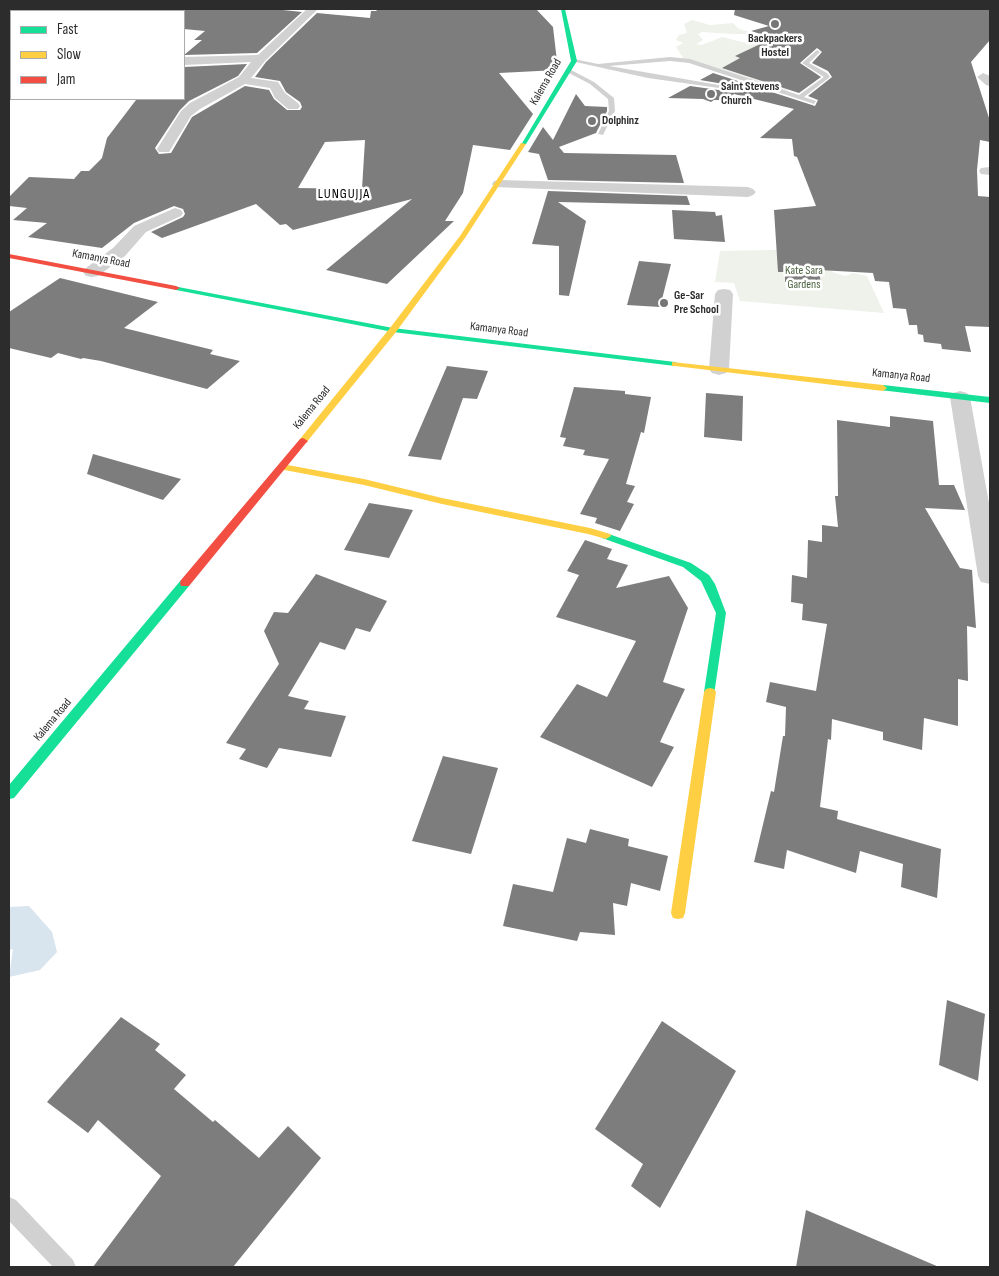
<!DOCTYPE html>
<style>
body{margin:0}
#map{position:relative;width:999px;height:1276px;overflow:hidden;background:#fff;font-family:"Sofia Sans Condensed",sans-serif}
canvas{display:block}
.frame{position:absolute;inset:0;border:10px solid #2c2c2c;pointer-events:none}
.legend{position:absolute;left:10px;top:10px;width:175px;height:90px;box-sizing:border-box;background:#fff;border:1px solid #ababab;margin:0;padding:6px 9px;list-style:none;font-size:15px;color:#2c2c2c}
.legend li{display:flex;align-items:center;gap:10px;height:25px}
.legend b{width:25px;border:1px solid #ababab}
</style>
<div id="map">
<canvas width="999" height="1276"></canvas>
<div class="frame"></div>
<ul class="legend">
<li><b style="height:6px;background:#16e098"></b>Fast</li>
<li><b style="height:6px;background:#ffcf43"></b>Slow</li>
<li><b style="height:6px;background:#f24e42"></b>Jam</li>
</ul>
</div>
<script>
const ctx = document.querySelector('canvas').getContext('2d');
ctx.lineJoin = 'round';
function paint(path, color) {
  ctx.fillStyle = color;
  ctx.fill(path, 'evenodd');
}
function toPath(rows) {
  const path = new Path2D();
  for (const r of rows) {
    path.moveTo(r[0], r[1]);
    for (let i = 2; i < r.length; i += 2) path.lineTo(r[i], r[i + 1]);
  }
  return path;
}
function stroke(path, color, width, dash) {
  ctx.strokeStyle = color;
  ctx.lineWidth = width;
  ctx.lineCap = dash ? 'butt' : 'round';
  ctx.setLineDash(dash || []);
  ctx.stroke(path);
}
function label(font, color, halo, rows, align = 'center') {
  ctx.font = font + ' "Sofia Sans Condensed",sans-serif';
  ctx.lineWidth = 5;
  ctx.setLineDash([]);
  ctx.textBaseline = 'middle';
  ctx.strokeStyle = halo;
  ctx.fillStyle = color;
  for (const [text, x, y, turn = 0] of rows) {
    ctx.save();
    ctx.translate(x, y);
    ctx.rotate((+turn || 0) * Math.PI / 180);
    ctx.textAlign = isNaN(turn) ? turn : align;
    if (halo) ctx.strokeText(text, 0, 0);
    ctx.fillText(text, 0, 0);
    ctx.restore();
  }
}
const green = toPath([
 [692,20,710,25,733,23,739,29,754,33,754,34,733,34,702,32,698,34,703,40,696,44,702,45,722,37,746,43,772,45,797,86,784,92,685,61,676,47,683,43,676,40,679,35,687,33,684,24],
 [823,249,832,272,845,276,853,273,867,276,884,313,740,301,734,283,715,282,720,251]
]);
const water = toPath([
 [29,906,52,932,57,952,40,970,9,977,13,949,9,950,9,907]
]);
const building = toPath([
 [169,9,273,9,302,12,257,53,184,55,202,40,194,40,205,31,184,29,184,11,169,11],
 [378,9,536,9,553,27,558,70,499,73,533,114,510,150,473,145,463,193,445,221,454,221,387,284,326,270,412,199,293,230,286,224,280,225,256,204,162,238,151,232,183,217,185,214,183,209,174,206,134,223,102,248,28,237,47,223,13,220,27,208,9,206,9,197,29,177,74,179,81,171,89,171,102,158,107,138,136,100,184,99,184,67,247,64,238,76,189,101,180,110,155,148,159,154,171,153,192,117,245,86,269,90,274,99,287,110,300,110,302,107,300,102,286,92,280,81,255,77,266,62,317,13,370,18,371,11,376,11],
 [365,140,362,189,298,188,325,142],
 [735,9,990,9,990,40,971,62,990,121,990,142,980,140,977,170,978,196,990,197,990,327,965,326,971,352,942,349,941,344,924,342,923,335,918,334,917,325,909,325,906,309,893,308,889,282,875,281,873,273,819,270,821,285,785,282,785,272,778,272,774,210,816,206,797,157,794,156,792,139,760,138,794,109,734,94,725,100,714,100,711,102,703,99,668,98,690,86,733,92,738,88,736,86,700,80,713,73,815,106,818,100,808,96,832,77,828,71,812,63,822,52,817,48,800,63,821,77,799,93,722,68,740,58,735,56,773,38,751,31,769,26,734,15],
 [576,94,585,106,607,107,607,111,596,133,559,147,564,153,676,155,684,183,548,180,539,154,528,152,543,127,553,140],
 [548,191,687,196,690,205,558,202,586,221,569,296,559,295,559,246,532,244],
 [672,210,715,212,716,216,722,215,725,242,674,239],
 [639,261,671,264,660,307,627,305],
 [60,278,158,302,124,328,213,350,210,354,240,361,207,389,101,361,83,358,81,359,58,353,51,358,9,348,9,312],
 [447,366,488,371,477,399,463,398,441,460,408,456],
 [574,387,625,391,625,394,651,397,644,433,641,432,626,484,635,486,627,502,634,504,620,531,595,523,597,518,580,514,609,459,583,455,585,450,563,446,566,438,560,437],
 [706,393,743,396,742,441,704,437],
 [890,416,933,421,939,485,954,485,965,510,925,508,960,568,972,570,976,628,967,626,968,681,958,679,958,726,924,718,922,750,883,740,883,732,832,719,831,740,828,739,820,807,838,811,837,819,941,849,937,898,901,887,903,864,860,851,856,873,787,850,784,869,754,862,771,791,774,792,783,736,785,736,786,707,766,702,770,682,816,691,827,624,802,620,803,604,791,602,792,575,807,578,808,540,822,542,822,525,838,527,835,496,838,496,837,420,890,427],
 [93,454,181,479,163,500,87,474],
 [369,503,413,510,389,558,344,550],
 [585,540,612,549,607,559,628,565,616,588,669,576,688,608,663,682,685,689,660,742,674,747,652,787,540,737,577,684,607,697,636,641,556,617,579,575,567,571],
 [316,574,387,601,370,632,356,628,345,650,320,642,288,696,309,701,304,709,346,716,331,757,279,748,267,768,239,759,246,749,226,743,279,664,264,631,274,612,288,613],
 [443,756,498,768,471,854,412,841],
 [590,829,629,839,628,846,668,856,660,891,631,883,627,906,613,903,615,935,580,932,577,941,503,926,513,884,553,892,567,838,586,843],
 [947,1000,985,1014,978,1081,939,1065],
 [121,1017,160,1044,155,1050,186,1075,174,1089,213,1122,215,1120,259,1158,288,1126,321,1158,233,1267,93,1267,161,1176,98,1120,88,1133,47,1102],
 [662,1021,736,1071,660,1208,631,1186,643,1164,595,1129],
 [806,1210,939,1267,796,1267]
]);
const lane = toPath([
 [817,50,820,52,809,63,827,73,830,77,804,97,816,101,814,104,689,63,670,61,609,66,736,88,733,90,648,78,571,61,574,59,598,64,670,57,690,59,799,95,824,77,802,63,817,50],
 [567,70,571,70,594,82,614,98,615,111,603,135,598,134,609,111,608,99,590,84,567,72,567,70],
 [9,1197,16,1200,73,1260,76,1267,53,1267,9,1221,9,1197]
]);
const street = toPath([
 [139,9,150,9,149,11,138,11,139,9],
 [307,9,318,9,265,61,251,78,278,82,285,93,298,103,300,106,298,109,288,109,275,98,270,88,245,84,200,109,191,116,169,152,159,152,157,149,181,111,190,103,239,77,251,62,184,65,184,57,258,55,307,9],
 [11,57,11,65,9,66,9,58,11,57],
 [983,73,990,76,990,86,986,85,977,77,983,73],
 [990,167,990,175,981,174,979,171,981,168,990,167],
 [499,180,748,187,753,189,756,192,753,195,748,197,494,187,492,184,494,181,499,180],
 [175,208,181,210,183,213,181,216,146,232,125,256,98,276,92,277,86,276,83,272,86,268,113,248,134,226,175,208],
 [724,289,730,290,733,294,729,369,726,373,719,375,712,373,709,369,715,294,718,290,724,289],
 [960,391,967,393,970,397,990,509,990,584,981,582,978,576,950,397,953,393,960,391]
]);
const fast = toPath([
 [561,9,565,9,577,61,526,144,521,145,571,61,561,9],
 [173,286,393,328,675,362,679,364,675,366,393,332,176,290,172,288,173,286],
 [883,385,990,397,990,403,880,390,879,388,883,385],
 [606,533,691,563,709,575,715,584,726,613,714,695,706,695,704,692,716,613,701,581,683,567,602,538,601,536,606,533],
 [185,579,189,580,190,583,189,586,14,798,9,799,9,785,181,580,185,579]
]);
const slow = toPath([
 [521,143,526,144,465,238,396,332,306,443,300,443,300,439,390,328,460,236,521,143],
 [672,362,883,385,887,388,883,391,675,366,672,366,672,362],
 [282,464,364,479,442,498,590,528,610,534,611,536,606,539,588,534,442,504,364,485,279,469,277,467,282,464],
 [710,688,714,689,716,692,685,913,683,918,678,919,673,918,671,913,704,692,706,689,710,688]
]);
const jam = toPath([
 [9,254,176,286,180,288,176,290,9,258,9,254],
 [303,438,308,441,306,443,189,586,181,586,180,583,181,580,300,439,303,438]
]);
const markers = [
 [775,24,5,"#767676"],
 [711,94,5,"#767676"],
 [592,121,5,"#767676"],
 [664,303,5,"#767676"]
];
const farPoinames = [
 ["Backpackers",775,39,"center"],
 ["Hostel",775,53,"center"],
 ["Saint Stevens",721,87],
 ["Church",721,101],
 ["Dolphinz",602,121],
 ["Ge-Sar",674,296],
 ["Pre School",674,310]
];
const farStreetnames = [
 ["Kalema Road",546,82,-60],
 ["Kamanya Road",101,259,11],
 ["Kamanya Road",499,330,7],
 ["Kamanya Road",901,376,6],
 ["Kalema Road",312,408,-51],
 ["Kalema Road",53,720,-50]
];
const farParknames = [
 ["Kate Sara",804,271],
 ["Gardens",804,285]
];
const farNeighbourhoodnames = [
 ["LUNGUJJA",344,194]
];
paint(green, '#eef2eb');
paint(water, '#d8e4ee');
paint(building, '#7d7d7d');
paint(lane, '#d1d1d1');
paint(street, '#d1d1d1');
paint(fast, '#16e098');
paint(slow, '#ffcf43');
paint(jam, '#f24e42');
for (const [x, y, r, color] of markers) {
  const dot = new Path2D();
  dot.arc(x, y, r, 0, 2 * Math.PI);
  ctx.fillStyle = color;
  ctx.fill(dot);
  stroke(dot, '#fff', 2);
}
label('bold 12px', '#2c2c2c', '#fff', farPoinames, 'left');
label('12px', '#2c2c2c', '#fff', farStreetnames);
label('12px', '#4b623f', '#fff', farParknames);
ctx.letterSpacing = '1px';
label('14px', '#000', '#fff', farNeighbourhoodnames);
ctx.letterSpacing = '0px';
</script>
